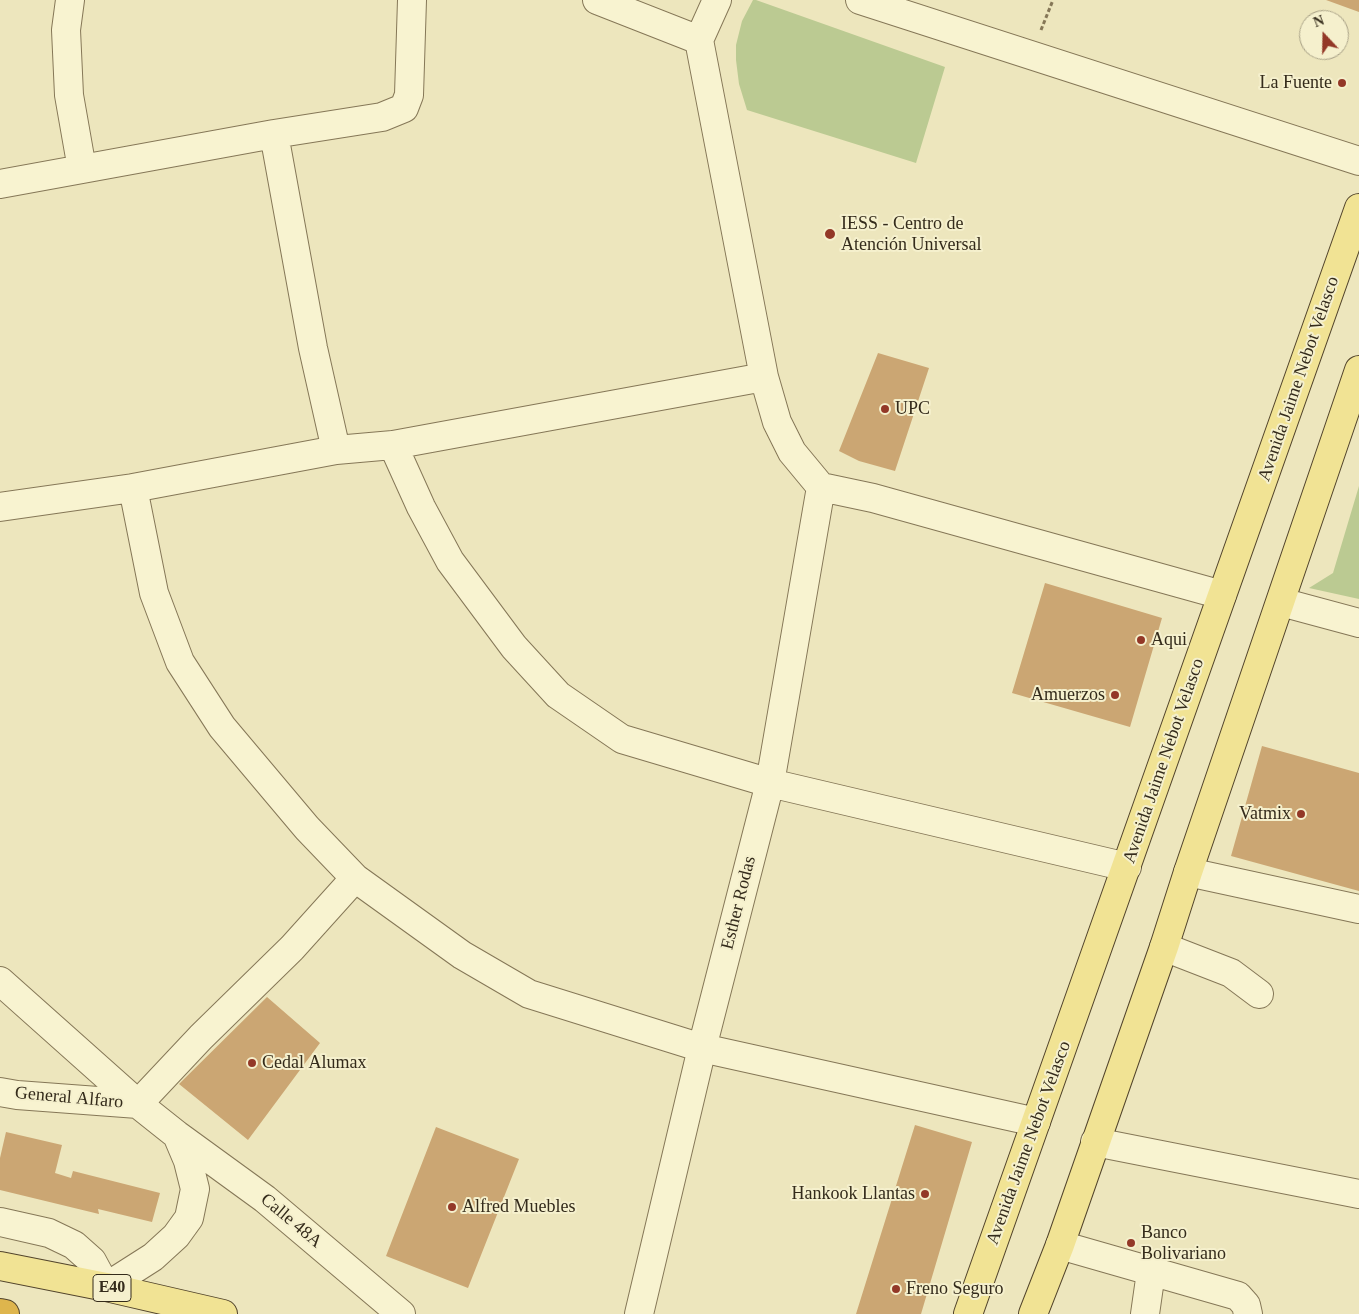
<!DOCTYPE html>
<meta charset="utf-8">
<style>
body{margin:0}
#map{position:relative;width:1359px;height:1314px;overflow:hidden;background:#ede6bd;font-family:"Times New Roman",serif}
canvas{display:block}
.north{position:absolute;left:1299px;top:10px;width:50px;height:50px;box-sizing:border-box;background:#f5f0cd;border:1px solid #a8a186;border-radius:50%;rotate:339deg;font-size:14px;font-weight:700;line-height:20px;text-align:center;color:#342b1b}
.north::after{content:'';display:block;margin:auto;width:18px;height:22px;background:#933827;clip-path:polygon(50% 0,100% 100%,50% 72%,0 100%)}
</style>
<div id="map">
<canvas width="1359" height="1314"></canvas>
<div class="north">N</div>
</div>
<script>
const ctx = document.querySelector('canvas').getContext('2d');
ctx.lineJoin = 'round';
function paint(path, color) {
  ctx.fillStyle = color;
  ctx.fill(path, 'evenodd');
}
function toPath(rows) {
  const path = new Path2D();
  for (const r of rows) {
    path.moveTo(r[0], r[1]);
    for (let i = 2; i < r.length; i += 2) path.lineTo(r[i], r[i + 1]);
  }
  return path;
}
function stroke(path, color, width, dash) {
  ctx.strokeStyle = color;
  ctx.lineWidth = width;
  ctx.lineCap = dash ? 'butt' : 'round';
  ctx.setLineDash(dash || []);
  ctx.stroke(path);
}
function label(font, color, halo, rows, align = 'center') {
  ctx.font = font + ' "Times New Roman",serif';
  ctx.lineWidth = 4;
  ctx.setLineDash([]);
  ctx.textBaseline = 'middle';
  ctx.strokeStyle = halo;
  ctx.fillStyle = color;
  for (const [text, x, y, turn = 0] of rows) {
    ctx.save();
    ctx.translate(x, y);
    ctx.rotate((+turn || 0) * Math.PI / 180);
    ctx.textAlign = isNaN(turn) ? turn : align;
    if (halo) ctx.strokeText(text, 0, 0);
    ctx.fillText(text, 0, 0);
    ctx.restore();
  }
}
const green = toPath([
 [753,0,756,0,945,67,916,163,747,110,739,84,736,60,736,45,742,21],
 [1359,486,1359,599,1309,588,1333,573]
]);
const building = toPath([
 [1326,0,1359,0,1359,12],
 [878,353,929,368,895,471,859,461,839,451],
 [1045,583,1162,618,1130,727,1012,693],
 [1262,746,1359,773,1359,891,1231,856],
 [267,997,320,1043,248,1140,179,1084],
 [915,1125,972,1142,921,1314,856,1314],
 [436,1127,519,1159,468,1288,386,1256],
 [6,1132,62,1145,55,1173,71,1178,73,1171,160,1193,152,1222,98,1209,99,1214,0,1190,0,1158]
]);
const path = toPath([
 [1041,30,1053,0]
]);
const minor = toPath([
 [70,0,66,30,69,95,82,169],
 [597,0,699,40],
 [717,0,699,40,764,377,777,422,792,452,821,487,873,498,1222,595],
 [860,0,1359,161],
 [274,134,313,348,336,450],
 [0,184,274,134,382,117,404,108,409,95,412,0],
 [393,445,421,507,450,561,514,647,558,695,622,739,770,783,1127,867],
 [133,488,154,593,180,662,222,727,307,828,355,878,462,955,529,994,702,1048,1036,1122],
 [0,507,133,488,336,450,393,445,764,377],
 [1281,602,1359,623],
 [1188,872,1359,909],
 [1164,947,1231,973,1259,994],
 [0,981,138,1104,177,1135,265,1199,401,1314],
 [0,1092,17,1095,138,1104,201,1037,292,948,355,878],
 [1095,1142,1359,1194],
 [0,1222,49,1233,74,1245,92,1261,106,1287,153,1257,176,1236,189,1218,195,1189,188,1161,177,1135],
 [1060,1245,1238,1296,1246,1305,1248,1314],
 [639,1314,702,1048,770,783,821,487],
 [1145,1314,1151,1272]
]);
const major = toPath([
 [0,1266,106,1287,223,1314],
 [968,1314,1359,208],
 [1033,1314,1060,1245,1164,947,1188,872,1359,370]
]);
const highway = toPath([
 [0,1313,5,1314]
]);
const markers = [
 [1342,83,5,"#933827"],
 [830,234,6,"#933827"],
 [885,409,5,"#933827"],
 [1141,640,5,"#933827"],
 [1115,695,5,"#933827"],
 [1301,814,5,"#933827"],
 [252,1063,5,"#933827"],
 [925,1194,5,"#933827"],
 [452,1207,5,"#933827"],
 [1131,1243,5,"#933827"],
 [896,1289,5,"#933827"]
];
const shields = [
 [112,1288,38]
];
const shieldNames = [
 ["E40",112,1288]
];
const poiNames = [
 ["La Fuente",1332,83,"right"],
 ["IESS - Centro de",841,224],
 ["Atención Universal",841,245],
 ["UPC",895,409],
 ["Aqui",1151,640],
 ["Amuerzos",1105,695,"right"],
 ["Vatmix",1291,814,"right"],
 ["Cedal Alumax",262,1063],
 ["Hankook Llantas",915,1194,"right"],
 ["Alfred Muebles",462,1207],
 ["Banco",1141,1233],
 ["Bolivariano",1141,1254],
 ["Freno Seguro",906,1289]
];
const streetNames = [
 ["Avenida Jaime Nebot Velasco",1299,379,-71],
 ["Avenida Jaime Nebot Velasco",1164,761,-71],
 ["Esther Rodas",739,903,-76],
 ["General Alfaro",69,1098,5],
 ["Avenida Jaime Nebot Velasco",1029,1143,-70],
 ["Calle 48A",291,1221,40]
];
paint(green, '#bbca92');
paint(building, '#cba673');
stroke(minor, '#857757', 30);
stroke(major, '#52442b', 30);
stroke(highway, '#52442b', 30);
stroke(path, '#857757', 3, [4, 2.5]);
stroke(minor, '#f8f3d0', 28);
stroke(major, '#f1e394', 28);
stroke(highway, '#deb54d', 28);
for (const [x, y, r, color] of markers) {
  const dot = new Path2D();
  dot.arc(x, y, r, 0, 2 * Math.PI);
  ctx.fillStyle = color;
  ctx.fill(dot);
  stroke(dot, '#f5f0cd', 2);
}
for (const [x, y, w] of shields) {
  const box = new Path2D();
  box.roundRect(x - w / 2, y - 13.5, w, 27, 4);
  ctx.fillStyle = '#f5f0cd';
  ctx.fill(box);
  stroke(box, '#342b1b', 1);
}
label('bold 16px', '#342b1b', null, shieldNames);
label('18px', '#342b1b', '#f5f0cd', poiNames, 'left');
label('18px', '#342b1b', '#f5f0cd', streetNames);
</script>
